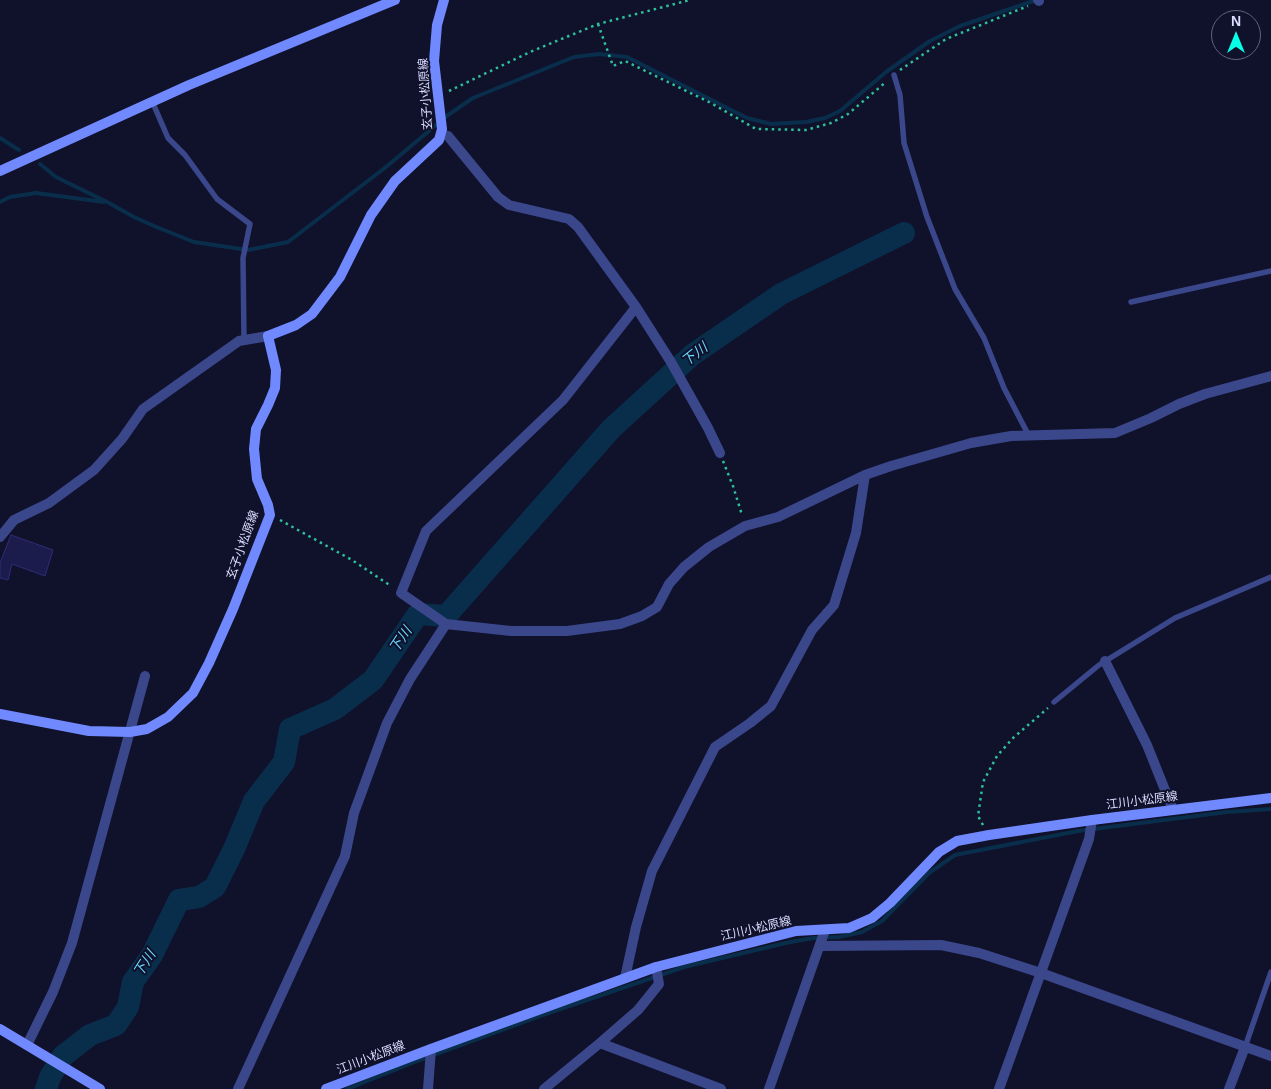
<!DOCTYPE html>
<meta charset="utf-8">
<style>
body{margin:0}
#map{position:relative;width:1271px;height:1089px;overflow:hidden;background:#10112b;font-family:Arial,sans-serif}
canvas{display:block}
.north{position:absolute;left:1211px;top:10px;width:50px;height:50px;box-sizing:border-box;background:#10112b;border:1px solid #616380;border-radius:50%;rotate:0deg;font-size:14px;font-weight:700;line-height:20px;text-align:center;color:#daddff}
.north::after{content:'';display:block;margin:auto;width:18px;height:22px;background:#06ffe8;clip-path:polygon(50% 0,100% 100%,50% 72%,0 100%)}
</style>
<div id="map">
<canvas width="1271" height="1089"></canvas>
<div class="north">N</div>
</div>
<script>
const ctx = document.querySelector('canvas').getContext('2d');
ctx.lineJoin = 'round';
function toPath(rows) {
  const path = new Path2D();
  for (const r of rows) {
    path.moveTo(r[0], r[1]);
    for (let i = 2; i < r.length; i += 2) path.lineTo(r[i], r[i + 1]);
  }
  return path;
}
function stroke(path, color, width, dash) {
  ctx.strokeStyle = color;
  ctx.lineWidth = width;
  ctx.lineCap = dash ? 'butt' : 'round';
  ctx.setLineDash(dash || []);
  ctx.stroke(path);
}
function paint(path, color) {
  ctx.fillStyle = color;
  ctx.fill(path, 'evenodd');
}
function label(font, color, halo, rows, align = 'center') {
  ctx.font = font + ' Arial,"Noto Sans JP",sans-serif';
  ctx.lineWidth = 4;
  ctx.setLineDash([]);
  ctx.textBaseline = 'middle';
  ctx.strokeStyle = halo;
  ctx.fillStyle = color;
  for (const [text, x, y, turn = 0] of rows) {
    ctx.save();
    ctx.translate(x, y);
    ctx.rotate((+turn || 0) * Math.PI / 180);
    ctx.textAlign = isNaN(turn) ? turn : align;
    if (halo) ctx.strokeText(text, 0, 0);
    ctx.fillText(text, 0, 0);
    ctx.restore();
  }
}
const stream = toPath([
 [0,138,19,150],
 [40,164,56,177,109,203,134,217,154,226,194,242,248,250,288,242,386,167,448,115,473,98,574,57,599,54,627,57,747,118,771,124,806,122,825,118,840,111,886,72,930,41,960,26,1036,0],
 [0,202,10,197,36,193,104,202],
 [347,1089,417,1061,537,1017,684,967,790,942,814,938,839,937,862,932,882,921,929,873,955,855,1078,831,1227,812,1271,809]
]);
const river = toPath([
 [46,1089,50,1077,63,1056,90,1035,116,1025,128,1007,133,982,152,955,179,900,199,897,215,887,234,849,254,801,284,762,290,729,335,709,373,680,418,614,446,616,611,429,692,355,781,294,904,233]
]);
const building = toPath([
 [11,535,53,550,45,576,12,564,8,580,0,578,0,563,11,535]
]);
const path = toPath([
 [598,24,613,66,625,61,711,103,756,129,806,130,831,123,848,114,886,82],
 [900,70,946,39,1028,6],
 [449,91,530,52,598,24,690,0],
 [723,461,733,486,742,515],
 [280,520,352,560,391,586],
 [983,825,978,816,983,782,997,756,1013,738,1048,708]
]);
const lane = toPath([
 [894,75,900,95,904,143,927,217,955,289,984,338,1004,388,1029,436],
 [152,101,168,138,185,155,217,199,250,224,243,258,244,340],
 [1131,302,1271,271],
 [1054,702,1099,665,1175,618,1271,577],
 [1245,1047,1271,972]
]);
const street = toPath([
 [1038,0,1039,1],
 [441,134,448,136,498,197,509,205,569,219,578,227,636,307,671,362,708,428,720,453],
 [636,307,563,400,426,531,401,593,446,624,511,631,567,631,620,624,642,616,657,607,669,584,684,567,709,547,745,526,778,517,865,475,891,466,971,443,1011,436,1115,433,1151,418,1179,404,1205,394,1271,376],
 [0,537,14,520,49,503,94,470,122,439,143,409,239,341,268,336],
 [1105,661,1147,745,1173,810],
 [820,946,941,945,979,953,1041,973,1271,1056],
 [625,978,636,927,652,871,715,747,750,723,771,706,812,630,834,605,856,533,865,475],
 [600,1043,721,1089],
 [27,1045,53,992,72,943,145,676],
 [238,1089,345,856,354,813,387,723,410,679,446,624],
 [428,1089,431,1049],
 [544,1089,600,1043,638,1010,659,984,656,967],
 [769,1089,825,930],
 [999,1089,1089,839,1092,820],
 [1229,1089,1245,1047]
]);
const secondary = toPath([
 [0,171,189,85,395,0],
 [0,714,89,731,130,732,147,729,168,717,193,693,209,663,233,609,270,515,268,505,257,479,254,449,256,429,268,405,275,388,276,370,268,336,296,325,312,314,340,277,371,215,395,181,439,140,442,129,434,61,437,25,444,0],
 [0,1029,100,1089],
 [326,1089,431,1049,656,967,796,931,849,928,872,918,890,903,939,852,957,841,989,835,1092,820,1271,798]
]);
const streetNames = [
 ["玄子小松原線",426,94,-94],
 ["玄子小松原線",243,545,-70],
 ["江川小松原線",1142,801,-7],
 ["江川小松原線",756,929,-13],
 ["江川小松原線",371,1058,-21]
];
const waterNames = [
 ["下川",695,355,-38],
 ["下川",401,640,-56],
 ["下川",145,964,-57]
];
stroke(stream, '#092e4b', 4);
stroke(river, '#092e4b', 22);
paint(building, '#1c1c4c');
stroke(building, '#2d2d79', 1);
stroke(path, '#2dc09b', 2.5, [2.5, 4]);
stroke(lane, '#3a478b', 5.5);
stroke(street, '#3a478b', 10);
stroke(secondary, '#7189ff', 10);
label('12px', '#daddff', '#10112b', streetNames);
label('italic 14px', '#68d6ff', '#10112b', waterNames);
</script>
